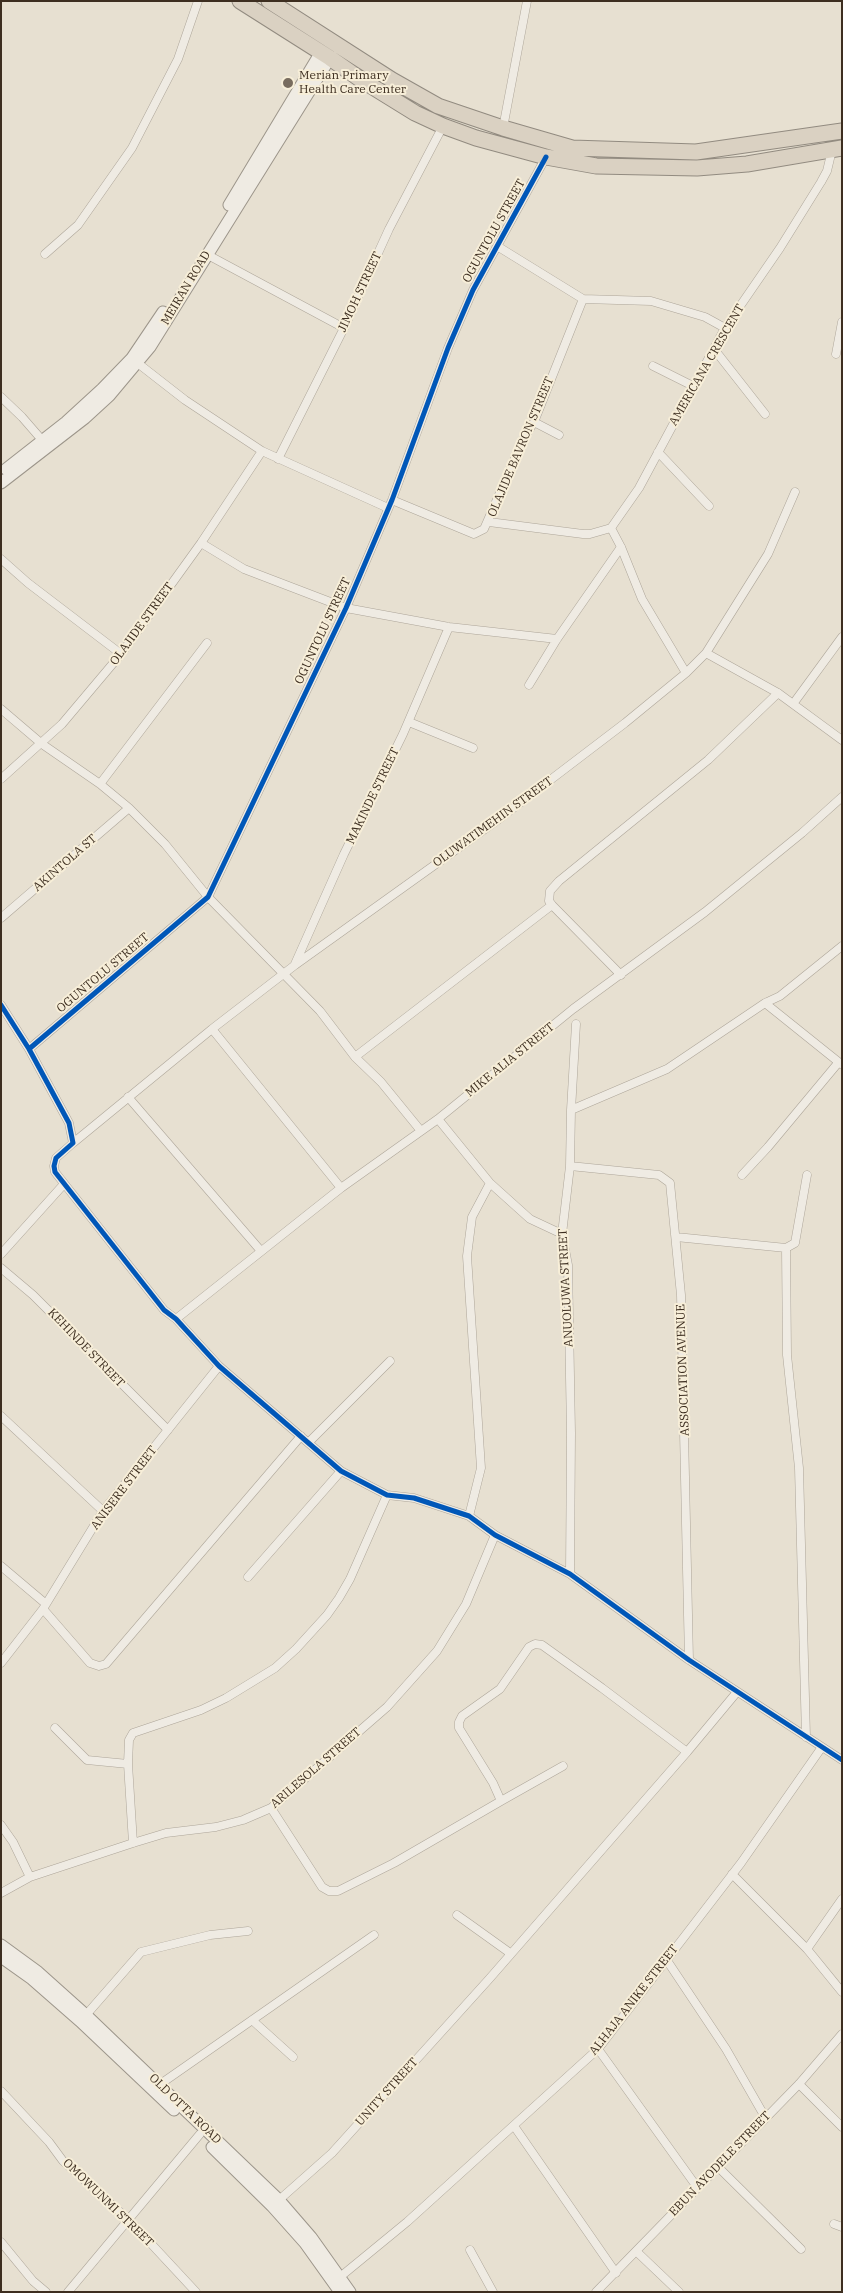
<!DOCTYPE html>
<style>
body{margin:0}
#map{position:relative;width:843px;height:2293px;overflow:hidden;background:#e7e0d1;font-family:"IBM Plex Serif",serif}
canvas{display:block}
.frame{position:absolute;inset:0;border:2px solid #3d2e20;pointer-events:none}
</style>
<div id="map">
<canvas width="843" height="2293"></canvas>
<div class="frame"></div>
</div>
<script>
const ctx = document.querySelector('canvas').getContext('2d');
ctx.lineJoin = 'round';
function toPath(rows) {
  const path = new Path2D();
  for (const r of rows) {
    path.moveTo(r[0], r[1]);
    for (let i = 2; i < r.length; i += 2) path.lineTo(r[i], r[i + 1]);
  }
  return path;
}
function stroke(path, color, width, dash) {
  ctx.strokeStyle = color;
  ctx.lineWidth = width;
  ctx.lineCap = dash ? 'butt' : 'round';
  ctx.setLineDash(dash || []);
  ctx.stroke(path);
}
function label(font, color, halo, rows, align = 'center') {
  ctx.font = font + ' "IBM Plex Serif",serif';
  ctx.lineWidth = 4;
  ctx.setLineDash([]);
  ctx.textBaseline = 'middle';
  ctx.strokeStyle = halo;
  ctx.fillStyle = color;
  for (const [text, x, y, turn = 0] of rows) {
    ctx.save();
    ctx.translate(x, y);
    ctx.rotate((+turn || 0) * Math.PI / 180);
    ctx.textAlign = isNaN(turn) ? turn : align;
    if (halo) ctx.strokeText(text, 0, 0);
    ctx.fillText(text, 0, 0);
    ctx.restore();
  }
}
const street = toPath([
 [503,128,527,1],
 [497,246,583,299,651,301,705,317,725,328],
 [45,254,78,225,132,148,178,59,198,1],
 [206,254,344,328],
 [714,349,765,414],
 [836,354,842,322],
 [135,361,185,400,262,451,388,508],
 [653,366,693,386],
 [1,397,22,417,42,440],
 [534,422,559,435],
 [658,452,709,506],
 [278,459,344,328,389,229,443,126],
 [392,500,474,534,484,529,524,438,534,422,583,299],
 [489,522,583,534,590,534,611,528,621,547,642,599,686,673],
 [611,528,639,488,725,328,780,248,821,182,827,171,832,150],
 [201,543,244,569,346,608,449,627,557,639],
 [1,559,28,583,121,654],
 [706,653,778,693,842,740],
 [529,685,557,639,621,547],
 [793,704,842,637],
 [1,709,42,744,100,784,129,808,165,844,208,897,320,1011,355,1057,381,1082,421,1131],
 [409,722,473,748],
 [1,779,62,724,121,654,201,543,262,451],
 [100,784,207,643],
 [552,905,621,975],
 [1,918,129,808],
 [295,964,344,854,403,734,449,627],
 [765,1003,841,1064],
 [1,1005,29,1049,69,1123,73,1143,56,1158,54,1166,55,1172,164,1310,176,1319,219,1366,341,1471,387,1495,414,1498,469,1516,495,1535,570,1574,689,1660,842,1760],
 [212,1029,341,1188],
 [29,1049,208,897,346,608,392,500,448,348,473,290,546,157],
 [355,1057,552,905,549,901,550,891,559,881,708,760,778,693],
 [128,1097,261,1251],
 [571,1110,576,1024],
 [438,1119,490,1183,472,1217,467,1256,481,1468,469,1516],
 [73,1143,212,1029,295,965,503,816,625,723,686,673,706,653,768,554,795,492],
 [570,1166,659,1175,670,1183,681,1295,689,1660],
 [742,1175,768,1147,838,1063],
 [490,1183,530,1219,562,1234],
 [676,1237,786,1248,795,1243,807,1175],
 [786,1248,787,1355,799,1468,806,1737],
 [1,1254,64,1184],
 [1,1268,33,1295,168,1430],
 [176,1319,341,1188,438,1119,573,1009,705,912,802,833,842,797],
 [1,1416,103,1511],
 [309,1442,390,1361],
 [1,1566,46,1604],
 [570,1574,571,1433,568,1265,562,1234,570,1166,571,1110,667,1069,765,1003,780,996,842,946],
 [248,1577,341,1471],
 [43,1609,90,1663,99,1666,106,1664,301,1436],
 [1,1663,43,1609,103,1511,219,1366],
 [55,1728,87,1760,128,1764],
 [501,1801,563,1766],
 [271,1808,322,1887,329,1891,338,1891,394,1863,501,1801,493,1783,459,1728,459,1722,462,1716,500,1689,529,1647,535,1644,542,1645,602,1688,687,1752],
 [1,1825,13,1842,30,1877],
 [133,1843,128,1764,129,1740,133,1733,201,1710,226,1698,275,1668,296,1649,327,1615,339,1598,350,1579,387,1495],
 [732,1874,807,1949,842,1992],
 [1,1893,30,1877,133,1843,166,1833,216,1827,243,1820,271,1808,387,1707,437,1651,466,1604,495,1535],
 [457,1915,510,1953],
 [807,1949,842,1899],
 [666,1959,726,2049,765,2117],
 [86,2015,141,1952,210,1935,248,1931],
 [252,2020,293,2057],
 [598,2049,697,2187],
 [799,2084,842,2127],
 [159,2085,374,1935],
 [1,2091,49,2142,63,2161,129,2220,196,2292],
 [514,2126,616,2273],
 [717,2166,801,2249],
 [279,2200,332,2153,490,1978,687,1752,737,1692],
 [834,2224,842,2227],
 [1,2242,33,2281,46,2292],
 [470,2250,493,2292],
 [637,2252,679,2292],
 [340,2277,407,2222,598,2049,741,1863,822,1747],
 [68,2292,200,2134],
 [596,2292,799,2084,842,2034]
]);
const secondary = toPath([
 [229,205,321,52],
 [6,469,66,422,102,389,132,358,163,312],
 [1,483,85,418,109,396,150,347,330,58],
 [1,1945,38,1972,86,2015,279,2200,311,2237,350,2292],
 [1,1957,32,1979,80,2021,174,2110],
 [212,2147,272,2206,305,2243,340,2292]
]);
const highway = toPath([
 [240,1,330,58,360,79,415,113,443,126,476,138,546,157,596,166,697,168,747,164,842,148],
 [269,1,392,80,438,106,503,128,572,148,696,152,842,131]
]);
const cycleway = toPath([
 [1,1005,29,1049,69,1123,73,1143,56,1158,54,1166,55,1172,164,1310,176,1319,219,1366,341,1471,387,1495,414,1498,469,1516,495,1535,570,1574,689,1660,842,1760],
 [29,1049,208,897,346,608,392,500,448,348,473,290,546,157]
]);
const markers = [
 [288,83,6,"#786c5e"]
];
const poiNames = [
 ["Merian Primary",299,76],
 ["Health Care Center",299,90]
];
const streetNames = [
 ["OGUNTOLU STREET",494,231,-61],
 ["MEIRAN ROAD",186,288,-59],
 ["JIMOH STREET",360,292,-65],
 ["AMERICANA CRESCENT",707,365,-60],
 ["OLAJIDE BAVRON STREET",521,447,-67],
 ["OLAJIDE STREET",142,624,-54],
 ["OGUNTOLU STREET",323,631,-65],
 ["MAKINDE STREET",373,796,-64],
 ["OLUWATIMEHIN STREET",493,822,-36],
 ["AKINTOLA ST",65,863,-41],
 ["OGUNTOLU STREET",103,973,-40],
 ["MIKE ALIA STREET",510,1060,-39],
 ["ANUOLUWA STREET",566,1288,-93],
 ["KEHINDE STREET",86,1348,46],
 ["ASSOCIATION AVENUE",683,1370,-92],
 ["ANISERE STREET",124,1488,-53],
 ["ARILESOLA STREET",316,1768,-41],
 ["ALHAJA ANIKE STREET",634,2000,-52],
 ["UNITY STREET",387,2092,-48],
 ["OLD OTTA ROAD",185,2109,44],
 ["EBUN AYODELE STREET",720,2164,-46],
 ["OMOWUNMI STREET",108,2203,44]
];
stroke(street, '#ada599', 9);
stroke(secondary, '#9c958a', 13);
stroke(highway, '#928b80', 17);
stroke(street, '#efebe3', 8);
stroke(secondary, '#efebe3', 11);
stroke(highway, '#dad1c2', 15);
stroke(cycleway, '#0057b8', 5);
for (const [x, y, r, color] of markers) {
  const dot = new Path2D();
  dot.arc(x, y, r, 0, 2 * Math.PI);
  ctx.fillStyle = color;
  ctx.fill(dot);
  stroke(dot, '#f7eed8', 2);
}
label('12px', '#3d2e20', '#f7eed8', poiNames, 'left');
label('12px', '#3d2e20', '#f7eed8', streetNames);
</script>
